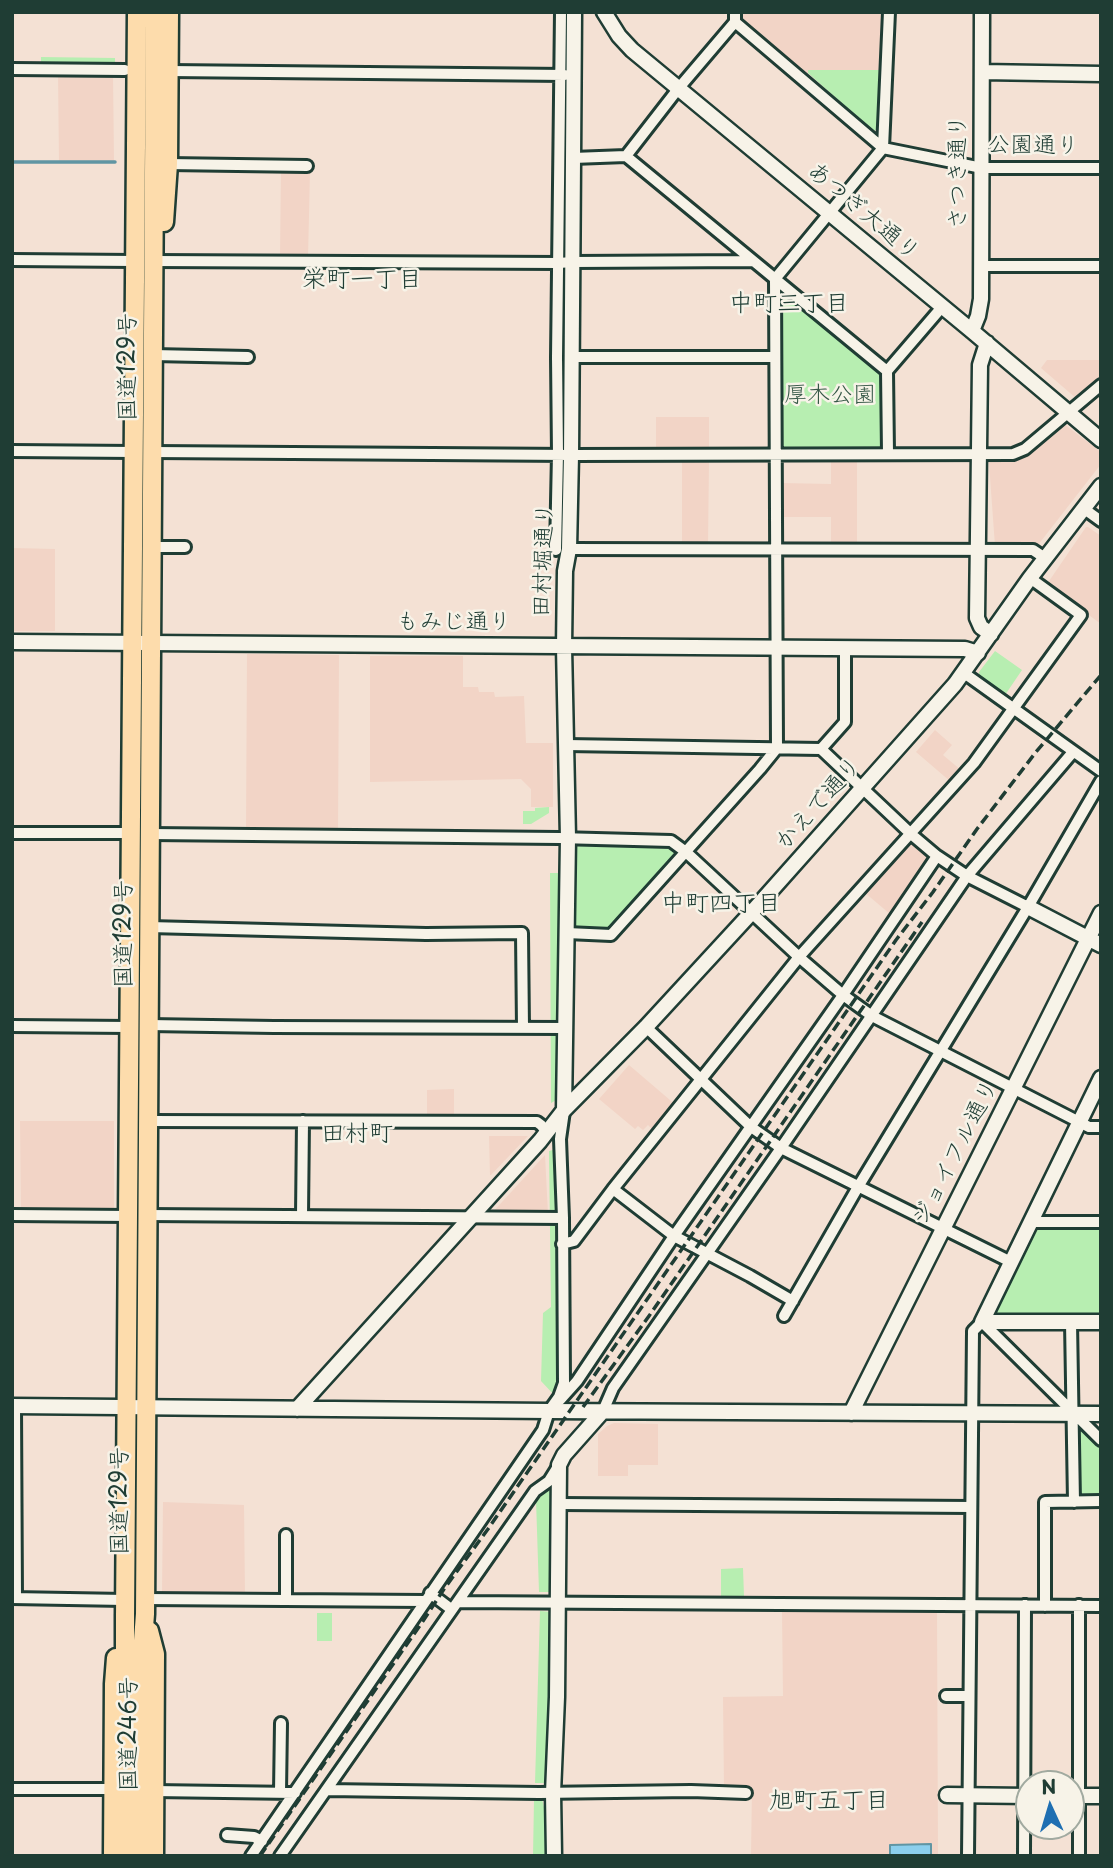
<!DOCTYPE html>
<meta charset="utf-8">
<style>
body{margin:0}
#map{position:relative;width:1113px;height:1868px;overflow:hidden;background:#f4e1d4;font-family:"Playpen Sans",sans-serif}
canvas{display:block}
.frame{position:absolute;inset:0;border:14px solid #1f3d34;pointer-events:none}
.north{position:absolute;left:1015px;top:1770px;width:70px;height:70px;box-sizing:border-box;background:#f7f3e8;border:2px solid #a1aaa0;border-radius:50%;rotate:356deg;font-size:19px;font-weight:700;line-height:28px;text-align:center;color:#1f3d34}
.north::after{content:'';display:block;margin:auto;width:24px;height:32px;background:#1f6fb2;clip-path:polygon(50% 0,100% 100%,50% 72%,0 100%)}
</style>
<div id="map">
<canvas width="1113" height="1868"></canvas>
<div class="frame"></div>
<div class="north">N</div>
</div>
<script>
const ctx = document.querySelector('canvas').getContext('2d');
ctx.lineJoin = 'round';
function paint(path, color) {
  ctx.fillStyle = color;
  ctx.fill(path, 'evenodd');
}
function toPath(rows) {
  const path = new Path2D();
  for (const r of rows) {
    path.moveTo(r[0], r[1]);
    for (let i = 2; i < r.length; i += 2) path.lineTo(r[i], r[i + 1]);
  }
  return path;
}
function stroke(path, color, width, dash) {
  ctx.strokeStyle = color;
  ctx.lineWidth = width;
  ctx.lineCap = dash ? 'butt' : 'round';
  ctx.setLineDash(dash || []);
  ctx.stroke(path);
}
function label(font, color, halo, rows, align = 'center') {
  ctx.font = font + ' "Playpen Sans","Klee One",sans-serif';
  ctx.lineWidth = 5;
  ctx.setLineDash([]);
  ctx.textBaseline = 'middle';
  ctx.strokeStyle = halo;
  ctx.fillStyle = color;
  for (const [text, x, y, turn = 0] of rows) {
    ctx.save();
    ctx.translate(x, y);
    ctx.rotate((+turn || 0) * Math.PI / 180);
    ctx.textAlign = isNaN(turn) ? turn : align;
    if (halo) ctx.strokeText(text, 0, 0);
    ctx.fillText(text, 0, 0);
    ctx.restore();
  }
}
const built = toPath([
 [741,12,884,12,883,70,808,71,808,80,741,23],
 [58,73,113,74,114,161,59,162],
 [281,170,310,171,308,258,280,257],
 [1047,360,1101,360,1101,380,1079,399,1077,399,1041,368],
 [656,417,709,417,709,449,656,449],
 [1064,424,1101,452,1101,464,1038,545,995,546,989,463,991,461,1014,460,1027,455],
 [682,460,709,461,708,544,682,544],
 [831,460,857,460,857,546,831,546,831,517,781,517,781,483,831,484],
 [1086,527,1088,527,1101,536,1101,624,1047,584],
 [12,548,55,549,55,631,12,631],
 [247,654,339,655,338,832,246,831],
 [370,656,463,656,463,687,478,687,479,692,494,692,495,697,524,696,526,743,553,743,553,807,531,807,531,789,521,779,370,782],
 [935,730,952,745,943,755,961,770,951,782,916,752],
 [911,841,914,841,930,855,930,858,890,914,864,892],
 [629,1065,677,1106,655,1132,648,1125,643,1130,638,1126,635,1129,599,1099],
 [454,1089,454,1120,427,1120,427,1090],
 [20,1121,114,1121,114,1209,21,1210],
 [489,1136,528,1136,491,1175,490,1175],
 [545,1155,548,1214,491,1214],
 [614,1423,658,1424,658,1465,628,1465,628,1476,598,1476,598,1434,607,1426],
 [163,1502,244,1505,245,1596,162,1594],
 [782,1611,937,1611,938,1856,751,1856,752,1788,724,1788,723,1697,783,1696]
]);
const green = toPath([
 [41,57,115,58,115,65,41,65],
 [808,70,882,70,880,119,876,130,873,131,808,73],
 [562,82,568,82,567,248,562,248],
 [562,269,567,269,566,354,561,354],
 [784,293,882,374,881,447,879,449,783,449,781,446,780,295],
 [995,651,1022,670,1003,698,979,680,979,672],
 [556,662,558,664,561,801,558,805],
 [549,807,549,813,531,824,523,824,523,811,535,811,535,808],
 [669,843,677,849,677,853,607,929,577,929,574,927,575,846,577,844],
 [550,873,562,873,560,1098,551,1103],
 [560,1148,560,1386,555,1396,541,1381,543,1313,551,1307,549,1151],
 [1037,1227,1101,1227,1101,1313,992,1313,1034,1228],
 [1075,1426,1080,1426,1101,1446,1101,1499,1077,1496],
 [556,1485,557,1592,539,1592,536,1500,547,1486],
 [743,1568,744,1596,721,1597,721,1569],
 [540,1611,553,1612,547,1783,535,1783],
 [317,1613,332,1613,332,1641,317,1641],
 [542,1799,546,1815,545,1856,533,1856,534,1800]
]);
const water = toPath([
 [931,1844,931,1856,890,1856,890,1845,931,1844]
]);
const stream = toPath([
 [12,162,115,162]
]);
const minor = toPath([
 [735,22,883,148,982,168,1101,168],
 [12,69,125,70],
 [169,71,565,75],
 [626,156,887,371],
 [573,158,626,156,678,89,735,22,735,12],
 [168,164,307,166],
 [12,260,134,261],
 [154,261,559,263,572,262,753,261],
 [981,266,1101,266],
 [153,355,248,357],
 [572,357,775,357],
 [12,451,134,452],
 [153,452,571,455,1013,454,1025,449,1101,385],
 [888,453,887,371,942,307],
 [1083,508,1101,521],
 [152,547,185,547],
 [569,549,1033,550,1045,558],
 [556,550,558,454,557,357,561,12],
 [964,673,1101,771],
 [566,745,821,749,911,834,937,856,967,876,1028,907],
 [821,749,845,722,845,648],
 [12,833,131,833],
 [150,834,559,838,671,841,686,852,799,957,843,995,872,1016,1089,1127,1101,1127],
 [149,927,426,934,522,933,523,1028],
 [567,933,611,935,760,769,777,748,775,279,883,148,889,12],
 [149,1025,274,1027,566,1028],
 [12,1026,129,1027],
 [646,1027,751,1127,781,1148,1011,1262],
 [148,1121,537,1122,541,1125,547,1132],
 [613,1189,674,1236,750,1276,793,1301],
 [12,1215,128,1216],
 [147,1215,563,1218],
 [302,1216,303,1121],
 [1031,1222,1101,1222],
 [562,1244,574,1241,613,1189,799,957,974,763,1081,615,1030,578],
 [784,1316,858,1187,1028,907,1101,781],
 [1071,1322,1074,1502],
 [560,1400,577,1381,674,1236,843,995,937,856],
 [15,1406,16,1598],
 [603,1411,613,1388,781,1148,967,876,1073,752],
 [560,1504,971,1507],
 [430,1593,451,1609],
 [12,1598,125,1600],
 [145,1599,425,1601],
 [286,1600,286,1535],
 [458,1602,1101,1606],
 [1045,1606,1045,1502,1101,1501],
 [946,1696,969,1696],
 [12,1789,113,1789],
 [327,1790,539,1793,691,1791,746,1793],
 [154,1791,295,1793],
 [280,1792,281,1723],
 [227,1835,254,1837,262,1841],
 [251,1856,543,1430,549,1411,559,1397,564,1383,563,1218,560,1139,564,1111],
 [280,1856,535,1491,549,1481,559,1465],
 [968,1856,973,1331,982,1322,1101,1440],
 [1024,1856,1025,1605],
 [1079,1856,1079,1605]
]);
const tertiary = toPath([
 [604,12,619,36,632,50,972,331,1101,440],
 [982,72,1101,74],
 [972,331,978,316,981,299,982,12],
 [987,343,980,365,977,618,981,627,991,634],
 [12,642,965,649,978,653],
 [1028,907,1101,945],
 [1101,1078,982,1322,1101,1322],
 [564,1110,568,838,564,647,565,571,569,549,571,455,574,12],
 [12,1406,549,1411,1101,1414],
 [297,1409,471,1217,540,1141,564,1110,646,1027,752,912,955,684,1030,578,1101,486],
 [851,1413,1101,913],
 [947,1795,1029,1796],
 [1071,1796,1101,1796],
 [554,1856,553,1793,557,1697,559,1465,564,1455,603,1411]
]);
const trunk = toPath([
 [164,222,168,164,169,12],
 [149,1631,155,1654,154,1856],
 [113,1856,114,1684,116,1658],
 [125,1856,125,1614,137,12],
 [140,1856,142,1654,145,1614,155,12]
]);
const rail = toPath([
 [583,1407,649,1316,922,922],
 [260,1856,423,1621,444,1589,488,1529,896,940,933,892,977,829,1036,752,1101,675]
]);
const streetNames = [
 ["公園通り",1033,146,1],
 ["さつき通り",959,172,-90],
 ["あつぎ大通り",863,212,40],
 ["国道129号",129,367,-90],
 ["田村堀通り",544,560,-88],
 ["もみじ通り",454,623],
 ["かえで通り",819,804,-48],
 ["国道129号",125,934,-90],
 ["ジョイフル通り",956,1153,-63],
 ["国道129号",121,1501,-90],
 ["国道246号",130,1734,-90]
];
const parkNames = [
 ["厚木公園",830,396]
];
const neighbourhoodNames = [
 ["栄町一丁目",362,280],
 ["中町三丁目",789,304],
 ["中町四丁目",721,904],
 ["田村町",357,1134],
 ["旭町五丁目",829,1801]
];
paint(built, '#f2d4c6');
paint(green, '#b7eeb1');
paint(water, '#8ccfed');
stroke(water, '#6095a3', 2);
stroke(stream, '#6095a3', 3.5);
stroke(minor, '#1f3d34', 16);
stroke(tertiary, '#1f3d34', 19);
stroke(trunk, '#1f3d34', 23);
stroke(minor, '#f7f3e8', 10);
stroke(tertiary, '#f7f3e8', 14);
stroke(trunk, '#fddcac', 18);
stroke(rail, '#1f3d34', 3.5, [10, 5]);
label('23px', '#1f3d34', '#f7f3e8', streetNames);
label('23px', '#365847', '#f7f3e8', parkNames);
label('24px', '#1f3d34', '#f7f3e8', neighbourhoodNames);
</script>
